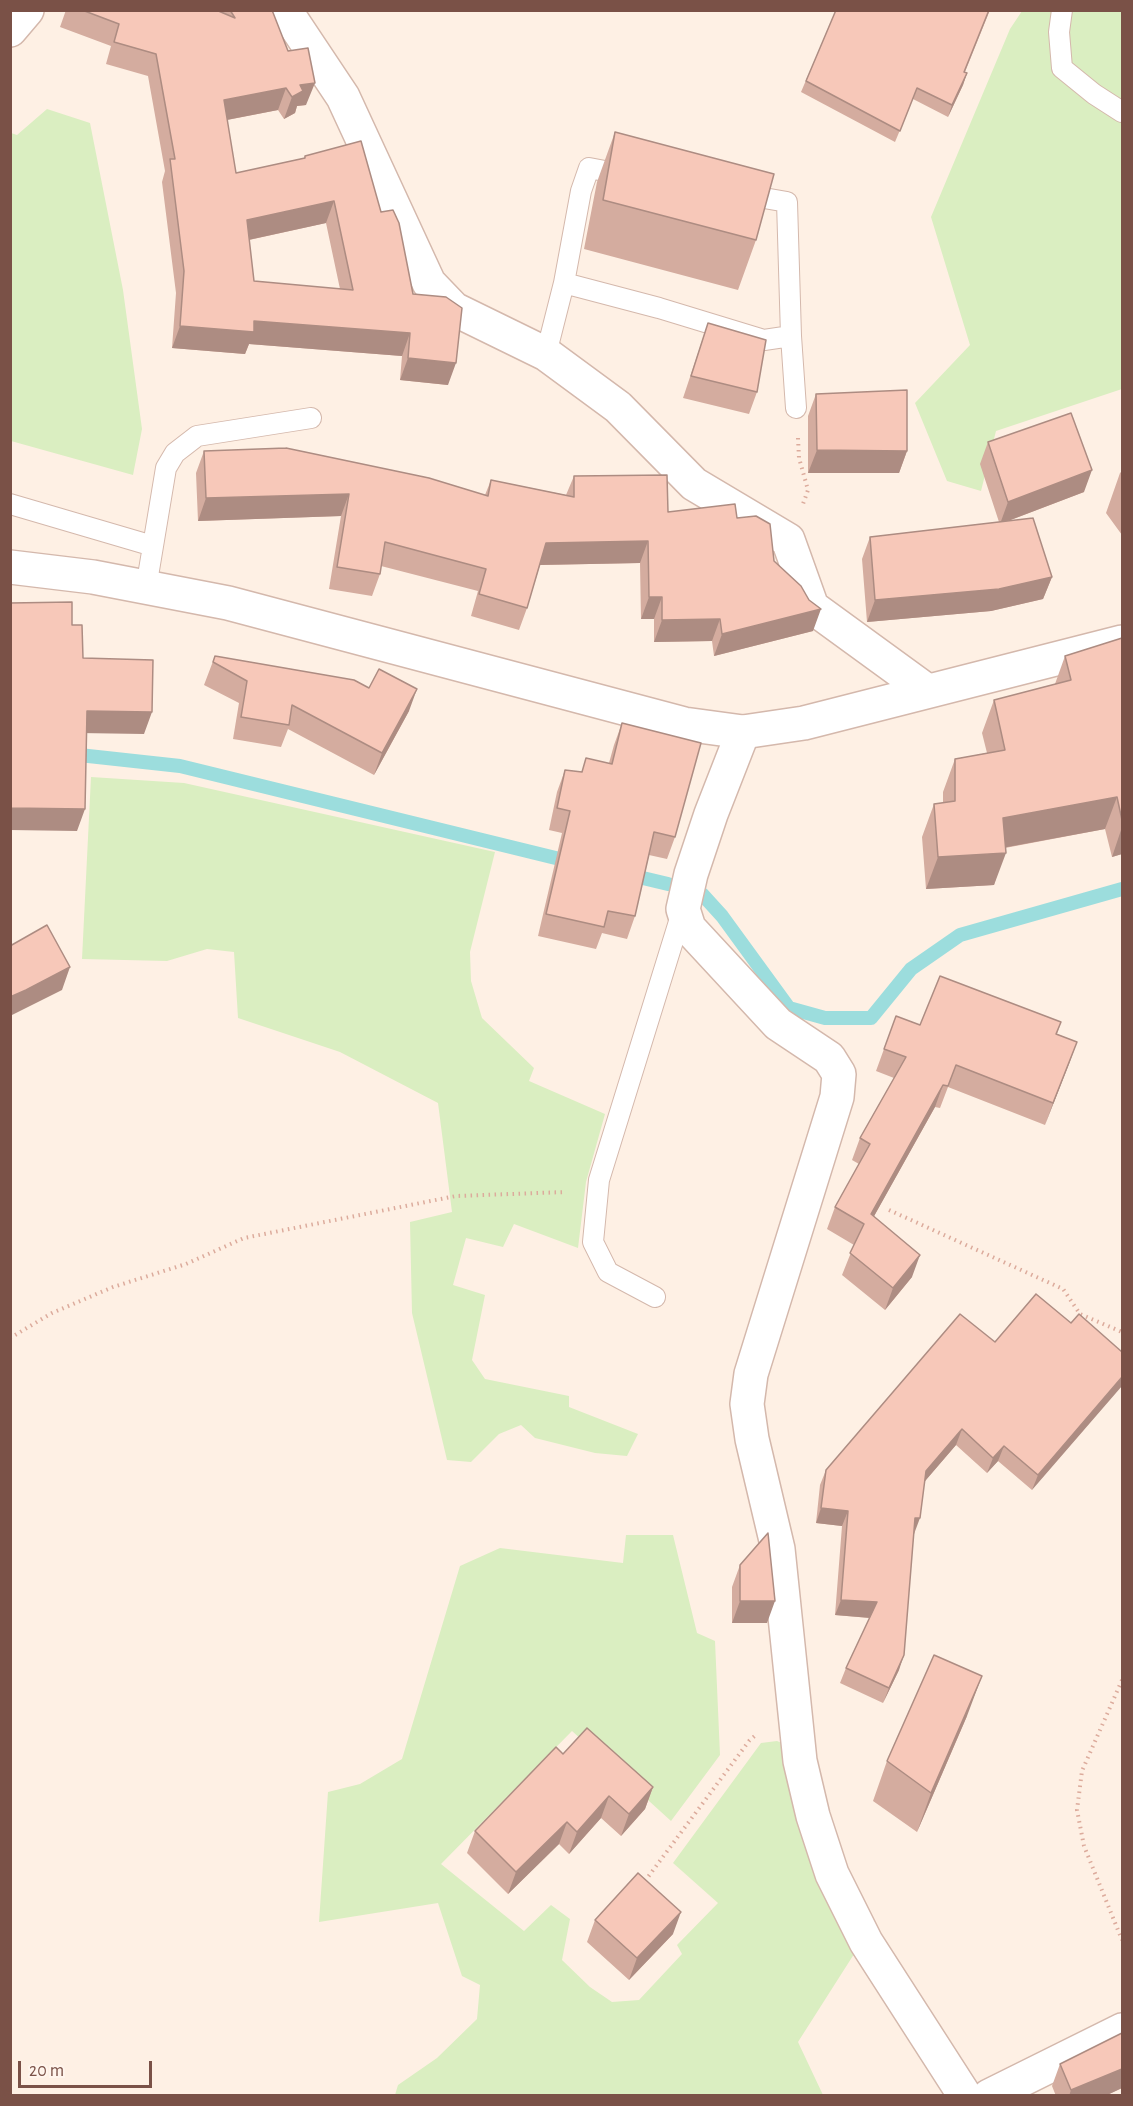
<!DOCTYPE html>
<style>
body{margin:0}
#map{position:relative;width:1133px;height:2106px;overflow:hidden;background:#fef0e4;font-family:"Alegreya Sans",sans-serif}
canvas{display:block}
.frame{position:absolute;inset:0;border:12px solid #7a5147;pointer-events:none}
.scale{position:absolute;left:18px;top:2061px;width:134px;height:27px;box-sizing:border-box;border:3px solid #7a5147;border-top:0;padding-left:8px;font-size:18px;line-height:21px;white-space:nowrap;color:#7a5147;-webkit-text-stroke:4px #fff5ed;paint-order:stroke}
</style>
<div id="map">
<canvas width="1133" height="2106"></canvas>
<div class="frame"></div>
<div class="scale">20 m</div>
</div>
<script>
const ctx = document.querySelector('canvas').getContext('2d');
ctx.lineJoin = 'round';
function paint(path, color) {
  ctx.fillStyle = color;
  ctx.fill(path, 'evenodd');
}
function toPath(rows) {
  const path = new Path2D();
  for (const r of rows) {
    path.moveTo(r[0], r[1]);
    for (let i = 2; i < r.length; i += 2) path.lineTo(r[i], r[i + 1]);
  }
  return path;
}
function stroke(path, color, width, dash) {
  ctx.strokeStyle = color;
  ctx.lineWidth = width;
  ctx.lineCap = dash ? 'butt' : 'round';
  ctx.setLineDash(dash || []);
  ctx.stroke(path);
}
const green = toPath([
 [1022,11,1122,11,1122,389,996,431,981,491,947,481,915,403,970,345,931,217,1010,29],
 [47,109,90,123,123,290,142,429,133,475,11,441,11,133,17,135],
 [91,777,184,783,495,852,470,952,471,981,482,1018,534,1068,529,1081,605,1114,586,1182,578,1248,514,1224,503,1247,466,1238,453,1285,485,1295,472,1360,485,1379,569,1396,569,1407,638,1434,627,1456,595,1453,535,1438,521,1425,499,1434,471,1462,447,1460,412,1313,410,1222,452,1212,438,1103,340,1052,238,1018,234,952,207,949,167,961,82,959],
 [626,1535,673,1535,697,1633,715,1641,720,1755,671,1821,572,1731,441,1864,524,1931,551,1905,570,1919,562,1960,590,1987,612,2002,639,2000,682,1954,677,1945,718,1903,673,1863,761,1743,777,1741,789,1746,856,1951,798,2042,823,2095,395,2095,398,2085,437,2058,477,2019,480,1985,462,1976,438,1903,319,1922,328,1792,360,1784,402,1759,460,1566,500,1548,623,1563]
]);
const stream = toPath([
 [70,754,180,766,572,862],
 [626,874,668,884],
 [702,894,722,916,789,1008,825,1018,871,1018,911,969,960,935,1122,889]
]);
const path = toPath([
 [798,438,799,458,808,490,803,504],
 [889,1210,1063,1289,1080,1314,1122,1332],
 [10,1338,52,1313,113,1287,186,1264,244,1238,456,1196,566,1192],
 [1122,1680,1082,1771,1077,1810,1084,1846,1122,1940],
 [645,1881,749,1741,757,1734]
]);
const service = toPath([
 [1062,10,1059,32,1062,68,1094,94,1122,112],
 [564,283,581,191,589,168,626,175],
 [791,336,796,408],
 [546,354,564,283,659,308,764,340,791,336,787,202,741,194],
 [10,504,153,546],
 [146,588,166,468,175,453,197,436,311,418],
 [655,1297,608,1272,593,1242,599,1180,682,912]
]);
const minor = toPath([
 [285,10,343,97,429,283,454,309,546,354,618,407,694,484,788,540,812,607,926,690],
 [10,30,27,10],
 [743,732,711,814,691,874,683,909,689,928,778,1024,829,1058,839,1074,837,1097,751,1374,747,1404,752,1439,778,1549,800,1761,813,1816,832,1874,866,1942,965,2096],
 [989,2096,1122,2030]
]);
const tertiary = toPath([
 [10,567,93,577,228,603,684,724,743,732,804,723,1122,642]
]);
const wall = toPath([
 [66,10,272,10,306,105,297,106,295,113,284,119,278,110,227,120,236,173,304,158,305,156,381,212,413,294,448,385,400,380,402,356,249,344,245,354,172,348,176,293,162,182,165,171,148,76,106,64,111,46,60,27],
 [326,223,340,289,254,281,249,240],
 [836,10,990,10,965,72,967,73,963,85,948,117,913,99,895,142,801,92],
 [615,132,756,240,738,290,584,249,597,182],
 [708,323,757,392,749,414,683,398],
 [816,394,907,451,899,473,808,473,808,416],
 [988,442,1084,492,1008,521,1052,577,1043,599,991,611,867,622,862,559,870,537,999,522,980,464],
 [204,451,485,495,491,480,566,495,574,476,668,512,737,518,774,561,813,631,714,656,712,641,654,642,654,619,641,619,640,563,540,565,527,608,519,630,471,616,478,591,381,566,380,574,372,596,329,589,341,516,198,521,196,473],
 [1122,471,1122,535,1106,513,1120,473],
 [1122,638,1122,854,1112,857,1105,829,1005,848,994,885,926,889,922,837,934,804,943,803,943,792,955,759,987,753,982,733,994,700,1055,684,1065,656],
 [215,656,409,711,374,775,288,729,281,747,233,739,239,703,204,685],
 [622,723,675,837,667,859,649,855,635,916,627,939,602,933,596,949,538,936,562,833,549,830,557,792,565,770,581,772,609,763,614,745],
 [1061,1022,1057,1034,1077,1042,1045,1125,948,1087,940,1108,935,1107,874,1216,912,1277,885,1310,842,1275,854,1245,827,1229,835,1207,859,1164,852,1160,860,1138,894,1078,876,1071,884,1049,920,1025],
 [1071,1323,1122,1352,1032,1490,998,1461,987,1473,956,1445,924,1482,914,1534,899,1670,883,1703,840,1683,846,1668,870,1618,835,1615,842,1526,816,1523,820,1485,826,1470,995,1342],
 [740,1565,767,1623,732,1623,732,1587],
 [967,1716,917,1832,873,1801,887,1761],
 [563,1754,653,1787,645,1809,621,1836,601,1818,569,1854,559,1844,508,1894,467,1853,475,1831],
 [595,1920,673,1934,629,1980,587,1942],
 [1122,2033,1122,2088,1105,2096,1056,2096,1052,2086,1060,2064]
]);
const shadedWall = toPath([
 [967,73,963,85,948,117,952,105],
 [315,83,306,105,297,106,295,113,284,119,292,97,300,85],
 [286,88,278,110,216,122,224,100],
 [334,201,326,223,239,242,247,220],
 [254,321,410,333,402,356,249,344,245,354,172,348,180,326],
 [408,358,456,363,448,385,400,380],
 [817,450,907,451,899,473,808,473],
 [1092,470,1084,492,1000,524,1008,502],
 [349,494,341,516,198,521,206,498],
 [648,541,640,563,538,565,546,543],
 [1052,577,1043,599,991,611,867,622,875,600],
 [649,597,662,597,654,619,641,619],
 [821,609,813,631,714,656,722,634],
 [720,619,712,641,654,642,662,620],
 [417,689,409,711,374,775,382,753],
 [87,711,152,712,144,734,79,733],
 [1117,797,1105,829,991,850,1003,818],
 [10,808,85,809,77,831,10,830],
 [1122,827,1122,854,1112,857],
 [1006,853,994,885,926,889,938,857],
 [70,967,62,990,10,1016,10,997],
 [1077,1042,1069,1064,1045,1125,1053,1103],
 [943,1085,935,1107,863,1236,871,1214],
 [920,1255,912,1277,885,1310,893,1288],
 [1122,1377,1122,1386,1032,1490,1038,1475],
 [962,1429,956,1445,920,1487,926,1471],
 [1004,1446,998,1461,987,1473,993,1458],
 [821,1508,848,1511,842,1526,816,1523],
 [915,1518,920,1518,914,1534],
 [841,1600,877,1602,871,1618,835,1615],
 [740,1601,775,1601,767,1623,732,1623],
 [904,1655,899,1670,883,1703,889,1688],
 [982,1676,967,1716,917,1832,931,1793],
 [653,1787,645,1809,621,1836,629,1814],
 [609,1796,601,1818,569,1854,577,1832],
 [567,1822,559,1844,508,1894,516,1872],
 [681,1912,673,1934,629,1980,637,1958],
 [1122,2069,1122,2088,1105,2096,1069,2096,1071,2090]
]);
const building = toPath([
 [82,10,216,10,235,18,230,10,272,10,288,51,308,48,315,83,300,85,303,91,292,97,286,88,224,100,236,173,305,158,305,156,361,141,381,212,393,210,399,223,413,294,446,297,462,308,456,363,408,358,410,333,254,321,254,332,180,326,184,271,170,159,175,159,156,54,114,42,119,24,82,10],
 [334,201,353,290,254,281,247,220,334,201],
 [836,10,989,10,964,72,967,73,952,105,917,88,900,131,806,81,836,10],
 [615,132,774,174,756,240,603,200,615,132],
 [708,323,766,340,757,392,691,376,708,323],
 [907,390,907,451,817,450,816,394,907,390],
 [1071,413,1092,470,1008,502,988,442,1071,413],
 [286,448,429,478,488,496,491,480,574,497,574,476,667,475,668,512,735,504,737,518,756,516,770,524,774,561,801,586,809,600,821,609,722,634,720,619,662,620,662,597,649,597,648,541,546,543,527,608,479,594,486,569,385,542,380,574,337,567,349,494,206,498,204,451,286,448],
 [1033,518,1052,577,999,589,875,600,870,537,1033,518],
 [72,602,72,625,82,625,83,658,153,660,152,712,87,711,85,809,10,808,10,603,72,602],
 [1122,638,1122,820,1117,797,1003,818,1006,853,938,857,934,804,955,801,955,759,1005,750,994,700,1071,680,1065,656,1122,638],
 [215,656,354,680,369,688,379,669,417,689,382,753,292,705,289,725,241,717,247,681,213,662,215,656],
 [622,723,701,743,675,837,654,832,635,916,608,911,604,927,546,914,570,811,557,808,565,770,582,772,586,758,612,764,622,723],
 [47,925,70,967,26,990,10,997,10,946,47,925],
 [940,976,1061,1022,1056,1034,1077,1042,1053,1103,956,1065,948,1086,943,1085,871,1214,920,1255,893,1288,850,1253,864,1224,835,1207,870,1144,860,1138,906,1057,884,1049,896,1016,920,1025,940,976],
 [1036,1294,1071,1323,1079,1314,1122,1352,1122,1377,1038,1475,1004,1446,993,1458,962,1429,926,1471,920,1518,915,1518,904,1655,889,1688,846,1668,877,1602,841,1600,848,1511,821,1508,826,1470,960,1314,995,1342,1036,1294],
 [768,1533,775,1601,740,1601,740,1565,768,1533],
 [934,1655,982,1676,931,1793,887,1761,934,1655],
 [587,1728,653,1787,629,1814,609,1796,577,1832,567,1822,516,1872,475,1831,556,1747,563,1754,587,1728],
 [638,1873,681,1912,637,1958,595,1920,638,1873],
 [1122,2033,1122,2069,1071,2090,1060,2064,1122,2033]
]);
paint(green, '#daeec1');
stroke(stream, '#9cdddd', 14);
stroke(service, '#d4b8ac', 22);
stroke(minor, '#d4b8ac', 36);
stroke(tertiary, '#d4b8ac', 36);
stroke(path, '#dcab9c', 4, [1.5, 4.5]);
stroke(service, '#fff', 20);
stroke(minor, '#fff', 33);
stroke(tertiary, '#fff', 33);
paint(wall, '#d4ac9f');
paint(shadedWall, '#ad8c82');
paint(building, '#f7c8b9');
stroke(building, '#ad8c82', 1.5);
</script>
